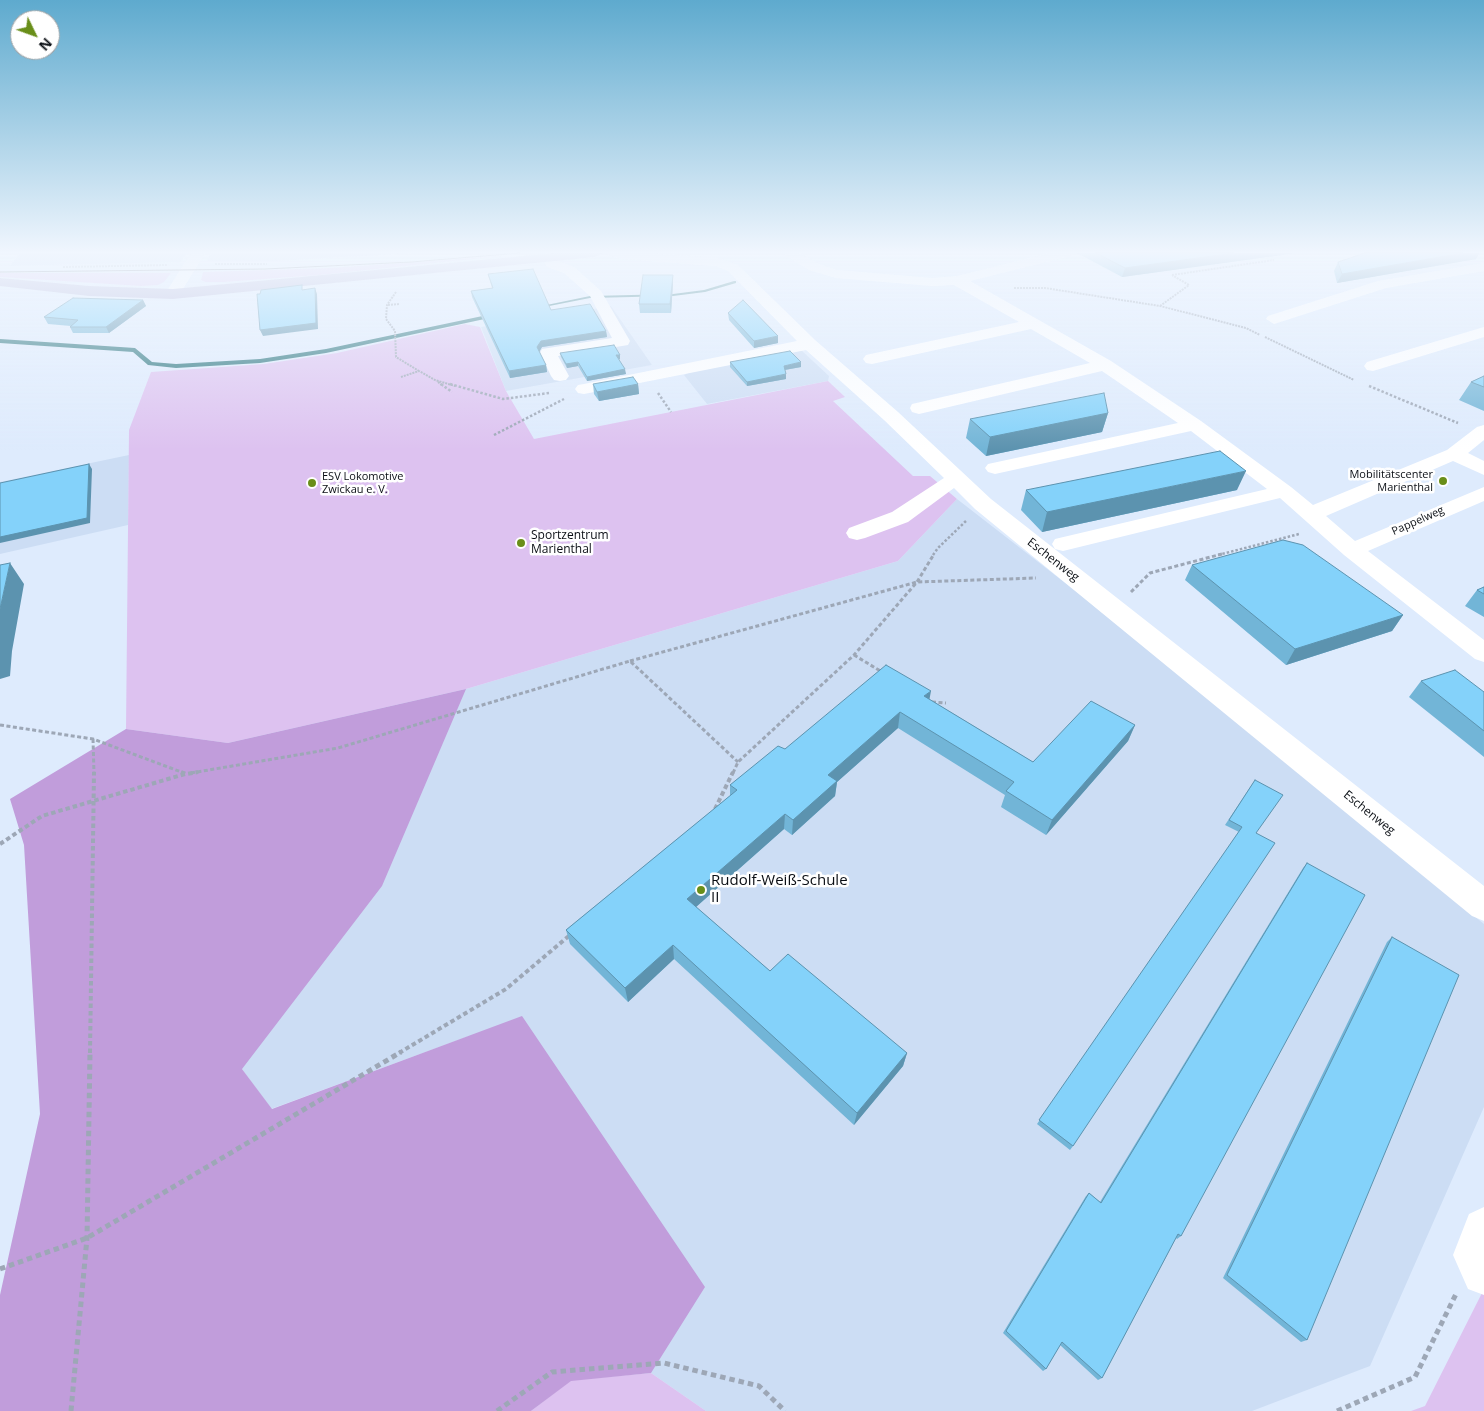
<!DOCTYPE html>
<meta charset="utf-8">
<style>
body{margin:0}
#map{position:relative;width:1484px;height:1411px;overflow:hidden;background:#deebfd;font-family:"Open Sans",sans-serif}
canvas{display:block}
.north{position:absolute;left:10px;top:10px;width:50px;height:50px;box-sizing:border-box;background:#fff;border:1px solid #9d9fa1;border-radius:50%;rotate:132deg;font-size:14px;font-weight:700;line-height:20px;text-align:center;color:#0a0e14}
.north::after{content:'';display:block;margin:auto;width:18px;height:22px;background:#698e19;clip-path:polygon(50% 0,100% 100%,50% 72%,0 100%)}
</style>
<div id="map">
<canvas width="1484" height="1411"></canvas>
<div class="north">N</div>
</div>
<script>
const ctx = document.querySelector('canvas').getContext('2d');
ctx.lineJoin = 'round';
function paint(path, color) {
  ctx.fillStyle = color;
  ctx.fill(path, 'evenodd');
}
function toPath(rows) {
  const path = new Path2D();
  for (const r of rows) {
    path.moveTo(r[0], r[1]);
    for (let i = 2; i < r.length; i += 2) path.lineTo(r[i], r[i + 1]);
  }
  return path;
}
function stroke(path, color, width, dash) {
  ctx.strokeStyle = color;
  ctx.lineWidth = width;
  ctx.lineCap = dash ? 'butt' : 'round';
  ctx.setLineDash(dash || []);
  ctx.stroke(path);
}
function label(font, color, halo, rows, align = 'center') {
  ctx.font = font + ' "Open Sans",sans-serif';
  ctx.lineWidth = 5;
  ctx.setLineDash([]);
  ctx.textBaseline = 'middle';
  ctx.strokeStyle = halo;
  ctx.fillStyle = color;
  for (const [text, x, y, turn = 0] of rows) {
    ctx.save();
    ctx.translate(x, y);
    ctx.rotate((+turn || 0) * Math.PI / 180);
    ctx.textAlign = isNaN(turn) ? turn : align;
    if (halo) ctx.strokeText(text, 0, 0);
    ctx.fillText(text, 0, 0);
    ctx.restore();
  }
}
const built = toPath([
 [20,253,187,253,181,262,10,266],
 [211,253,412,253,276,261,207,261],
 [611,306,652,365,506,391,481,327],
 [800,349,829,376,828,381,707,404,684,375,700,367],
 [129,455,128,525,0,554,0,482],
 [957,499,1082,596,1484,924,1484,1107,1370,1366,1252,1411,706,1411,651,1373,469,1036,271,1109,242,1069,228,743,466,689,898,561]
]);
const green = toPath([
 [502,256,319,275,224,282,205,282,201,280,203,272,329,268],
 [0,273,171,273,164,282,158,285,141,286,0,277],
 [465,324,480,327,506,391,534,439,828,381,845,397,833,401,913,476,930,476,957,499,898,561,466,689,228,743,126,729,129,430,151,372,264,364,337,353],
 [1484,1289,1484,1411,1411,1411,1425,1406],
 [651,1373,706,1411,531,1411,571,1380]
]);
const forest = toPath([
 [466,689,382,886,242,1069,272,1109,522,1016,705,1287,651,1373,571,1381,531,1411,0,1411,0,1295,40,1114,24,845,10,799,126,729,228,743]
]);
const stream = toPath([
 [734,281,736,281,736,283,705,292,673,296,590,298,539,308,537,307,590,296,673,294,704,290,734,281],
 [492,314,495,316,494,317,326,353,260,363,176,368,148,365,133,352,0,343,0,339,135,348,152,362,176,364,260,359,326,349,492,314]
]);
const pathFar4 = toPath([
 [215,264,267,264],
 [63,267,167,265],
 [1172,275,1274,260],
 [1014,288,1045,288,1160,306,1246,328,1260,335],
 [396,292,387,305,386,319,395,331,396,357,419,371],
 [388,305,399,304],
 [1160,306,1189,285,1172,275],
 [1265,337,1354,380],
 [401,377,419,371,435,380,455,386],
 [438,382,443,386]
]);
const pathFar3 = toPath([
 [441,384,452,392],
 [450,384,503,399,549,393],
 [1369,386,1458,423],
 [658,393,671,412],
 [494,435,564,399],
 [933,555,938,548,967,520],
 [1218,555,1299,534]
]);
const pathFar2 = toPath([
 [1131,592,1150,573,1222,554],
 [854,655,882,672],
 [630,661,917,582,1036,578],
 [932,702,946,703],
 [0,725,93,739,184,773],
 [93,739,94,773],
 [191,773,338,748,630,661,738,762],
 [733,773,738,762,854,655,917,582,934,554]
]);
const pathFar1 = toPath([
 [181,772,186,774,198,772],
 [715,809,733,772],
 [0,844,42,816,185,774],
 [90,1053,94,772],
 [399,1053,506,989,570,935]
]);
const path = toPath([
 [0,1269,87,1238,401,1052],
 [71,1411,87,1238,90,1052],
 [497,1411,552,1372,664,1363,759,1386,785,1411],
 [1337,1411,1415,1377,1456,1294]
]);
const minor = toPath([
 [191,253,205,253,178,297,168,297,165,294,191,253],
 [549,253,554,254,558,261,574,267,601,291,630,341,628,345,622,346,558,356,569,376,566,380,560,381,554,380,551,376,540,353,542,349,612,338,590,296,564,273,547,267,542,257,549,253],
 [608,253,647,253,718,258,738,265,815,340,898,412,991,499,1484,886,1484,921,1472,916,975,509,954,488,908,522,865,538,857,540,849,538,846,533,849,528,892,512,944,478,884,420,806,350,584,394,578,393,575,389,578,385,584,384,797,341,728,271,716,266,623,259,610,256,608,253],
 [782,253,799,253,819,264,837,270,932,278,957,276,1050,253,1072,253,1070,256,970,281,1111,361,1201,421,1291,487,1313,505,1447,450,1477,427,1484,425,1484,440,1468,453,1484,461,1484,475,1453,461,1326,516,1355,541,1484,487,1484,501,1368,551,1484,640,1484,662,1475,659,1344,555,1280,498,1063,551,1055,549,1052,544,1055,539,1267,489,1191,431,995,474,988,472,985,468,988,464,1178,423,1102,371,919,414,912,412,910,408,912,404,1090,363,1031,329,872,364,866,363,863,359,866,355,1019,322,954,285,932,286,836,278,809,270,782,253],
 [1484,263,1484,271,1386,288,1274,324,1266,319,1268,316,1378,281,1484,263],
 [1484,327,1484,337,1373,371,1367,370,1364,366,1367,362,1484,327],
 [1484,1207,1484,1295,1468,1289,1453,1255,1469,1214,1484,1207]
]);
const major = toPath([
 [556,253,602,253,595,257,173,299,89,296,0,286,0,278,89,286,173,289,556,253]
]);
const tram = toPath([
 [0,272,265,269,411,262,520,253]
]);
const wall = toPath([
 [1077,253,1296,253,1122,277],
 [1365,253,1479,253,1476,259,1337,283,1334,271,1338,262],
 [488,274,551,310,606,331,607,337,542,347,539,352,546,365,547,372,510,378,472,297,471,291,492,288],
 [673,275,673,283,671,313,640,313,639,304],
 [143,300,146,306,109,333,73,333,70,327,71,326,48,324,44,317],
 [728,313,778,343,754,348,729,320],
 [560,353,620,355,620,359,619,359,626,374,587,381,578,366,567,368,561,357],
 [730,362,801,367,785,370,786,379,747,386,730,367],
 [1484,376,1484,411,1459,400,1471,382],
 [593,384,638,384,639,394,599,401,594,394],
 [1108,413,1102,432,986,456,966,438,970,419],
 [1026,490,1237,490,1042,532,1021,510],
 [1192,565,1403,615,1392,631,1286,665,1185,580],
 [1484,587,1484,617,1465,606,1477,590],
 [1421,681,1484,692,1484,757,1409,697],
 [929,699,1033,762,1135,725,1128,741,1046,835,1001,807,1005,795,898,728,837,782,835,796,792,835,784,829,696,907,770,971,907,1053,903,1066,854,1125,674,959,628,1002,570,944,566,930,730,796,730,785,785,749],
 [1255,780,1256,833,1073,1146,1070,1150,1037,1124,1239,832,1225,825],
 [1307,863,1181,1236,1177,1239,1176,1238,1102,1378,1098,1380,1060,1345,1046,1369,1043,1371,1003,1333,1086,1196,1089,1193,1100,1202,1303,868],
 [1392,937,1307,1340,1301,1342,1223,1278,1387,942]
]);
const shadedWall = toPath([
 [1234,253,1296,253,1122,277,1125,268],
 [1463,253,1479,253,1476,259,1337,283,1342,274],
 [673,275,673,283,671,313,670,304],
 [315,288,317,294,318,329,263,336,260,330],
 [143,300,146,306,109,333,106,327],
 [606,331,607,337,542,347,538,354,537,347,541,341],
 [778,336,778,343,754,348,754,341],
 [616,355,620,355,620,359,617,360],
 [578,362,578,366,567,368,566,364],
 [801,362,801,367,784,370,784,366],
 [546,365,547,372,510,378,509,371],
 [625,369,626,374,587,381,587,377],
 [786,374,786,379,747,386,747,382],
 [638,384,639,394,599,401,597,392],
 [1108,413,1102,432,986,456,990,437],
 [89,464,92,469,90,523,0,543,0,537],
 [1246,471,1237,490,1042,532,1047,512],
 [10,563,24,584,12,651,10,676,0,679,0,609],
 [1403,615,1392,631,1286,665,1295,649],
 [931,691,928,707,924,696],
 [900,712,898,728,837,782,835,796,792,835,793,820,828,775],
 [1135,725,1128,741,1046,835,1052,820],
 [785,814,784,829,688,914,687,899],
 [673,945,674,959,628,1002,625,988],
 [907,1053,903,1066,854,1125,857,1113]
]);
const building = toPath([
 [1096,253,1234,253,1125,268,1096,253],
 [1365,253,1463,253,1342,274,1338,262,1365,253],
 [533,269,551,310,590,304,606,331,541,341,537,347,546,365,509,371,471,291,493,288,488,274,533,269],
 [643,275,673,275,670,304,639,304,643,275],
 [302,285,302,290,315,288,316,323,260,330,257,294,260,294,261,290,302,285],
 [73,298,143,300,106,327,70,327,78,320,44,317,73,298],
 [743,300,778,336,754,341,728,313,743,300],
 [614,345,620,355,616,355,625,369,587,377,578,362,566,364,560,353,614,345],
 [790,351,801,362,784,366,786,374,747,382,730,362,790,351],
 [1484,376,1484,387,1471,382,1484,376],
 [633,377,638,384,597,392,593,384,633,377],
 [1104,393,1108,413,990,437,970,419,1104,393],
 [1220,451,1246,471,1047,512,1026,490,1220,451],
 [89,464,87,518,0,537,0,483,89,464],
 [1283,540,1303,545,1403,615,1295,649,1192,565,1283,540],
 [10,563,0,609,0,565,10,563],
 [1484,587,1484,594,1477,590,1484,587],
 [886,665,931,691,924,696,1033,762,1091,701,1135,725,1052,820,1006,791,1014,782,900,712,828,775,837,781,793,820,785,814,687,899,770,971,788,954,907,1053,857,1113,673,945,625,988,566,930,737,790,730,785,778,746,785,749,886,665],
 [1455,670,1484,692,1484,731,1421,681,1455,670],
 [1255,780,1283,795,1256,833,1275,843,1073,1146,1039,1120,1242,827,1229,820,1255,780],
 [1307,863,1365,895,1181,1236,1178,1234,1102,1378,1062,1342,1046,1369,1006,1331,1089,1193,1101,1203,1307,863],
 [1392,937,1459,975,1307,1340,1227,1275,1392,937]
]);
const markers = [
 [1443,481,5,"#698e19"],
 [312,483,5,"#698e19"],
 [521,543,5,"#698e19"],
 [701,890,5,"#698e19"]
];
const farPoinames = [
 ["Mobilitätscenter",1433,475],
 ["Marienthal",1433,488],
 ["ESV Lokomotive",322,477,"left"],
 ["Zwickau e. V.",322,490,"left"]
];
const farStreetnames = [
 ["Pappelweg",1418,521,-24]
];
const poiNames = [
 ["Sportzentrum",531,536],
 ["Marienthal",531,550]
];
const streetNames = [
 ["Eschenweg",1053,560,38],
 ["Eschenweg",1369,813,39]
];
const nearPoinames = [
 ["Rudolf-Weiß-Schule",711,881],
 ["II",711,898]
];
paint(built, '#ccddf4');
paint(green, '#ddc2f0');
paint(forest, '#c19ddb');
paint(stream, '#25717b');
stroke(pathFar4, '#9da7b6', 2, [2, 1]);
stroke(pathFar3, '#9da7b6', 2.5, [2.5, 2]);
stroke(pathFar2, '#9da7b6', 3, [4, 2.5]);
stroke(pathFar1, '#9da7b6', 4, [4.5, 3]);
stroke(path, '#9da7b6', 5, [5.5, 4]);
paint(minor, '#fff');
paint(major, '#b3b2d7');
stroke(tram, '#525964', 1);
paint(wall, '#72b5d7');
paint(shadedWall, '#5c93af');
paint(building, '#84d2fa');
stroke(building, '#5c93af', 1);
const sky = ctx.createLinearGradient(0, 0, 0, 450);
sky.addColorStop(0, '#5eaace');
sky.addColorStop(0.56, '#f0f6fe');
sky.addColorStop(1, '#f0f6fe00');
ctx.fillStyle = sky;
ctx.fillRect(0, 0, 1484, 450);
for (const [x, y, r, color] of markers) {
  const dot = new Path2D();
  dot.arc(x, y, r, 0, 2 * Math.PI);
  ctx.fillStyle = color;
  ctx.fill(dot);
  stroke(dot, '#fff', 2);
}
label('11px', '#0a0e14', '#fff', farPoinames, 'right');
label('11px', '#0a0e14', '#fff', farStreetnames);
label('12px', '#0a0e14', '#fff', poiNames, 'left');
label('12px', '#0a0e14', '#fff', streetNames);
label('15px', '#0a0e14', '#fff', nearPoinames, 'left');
</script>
